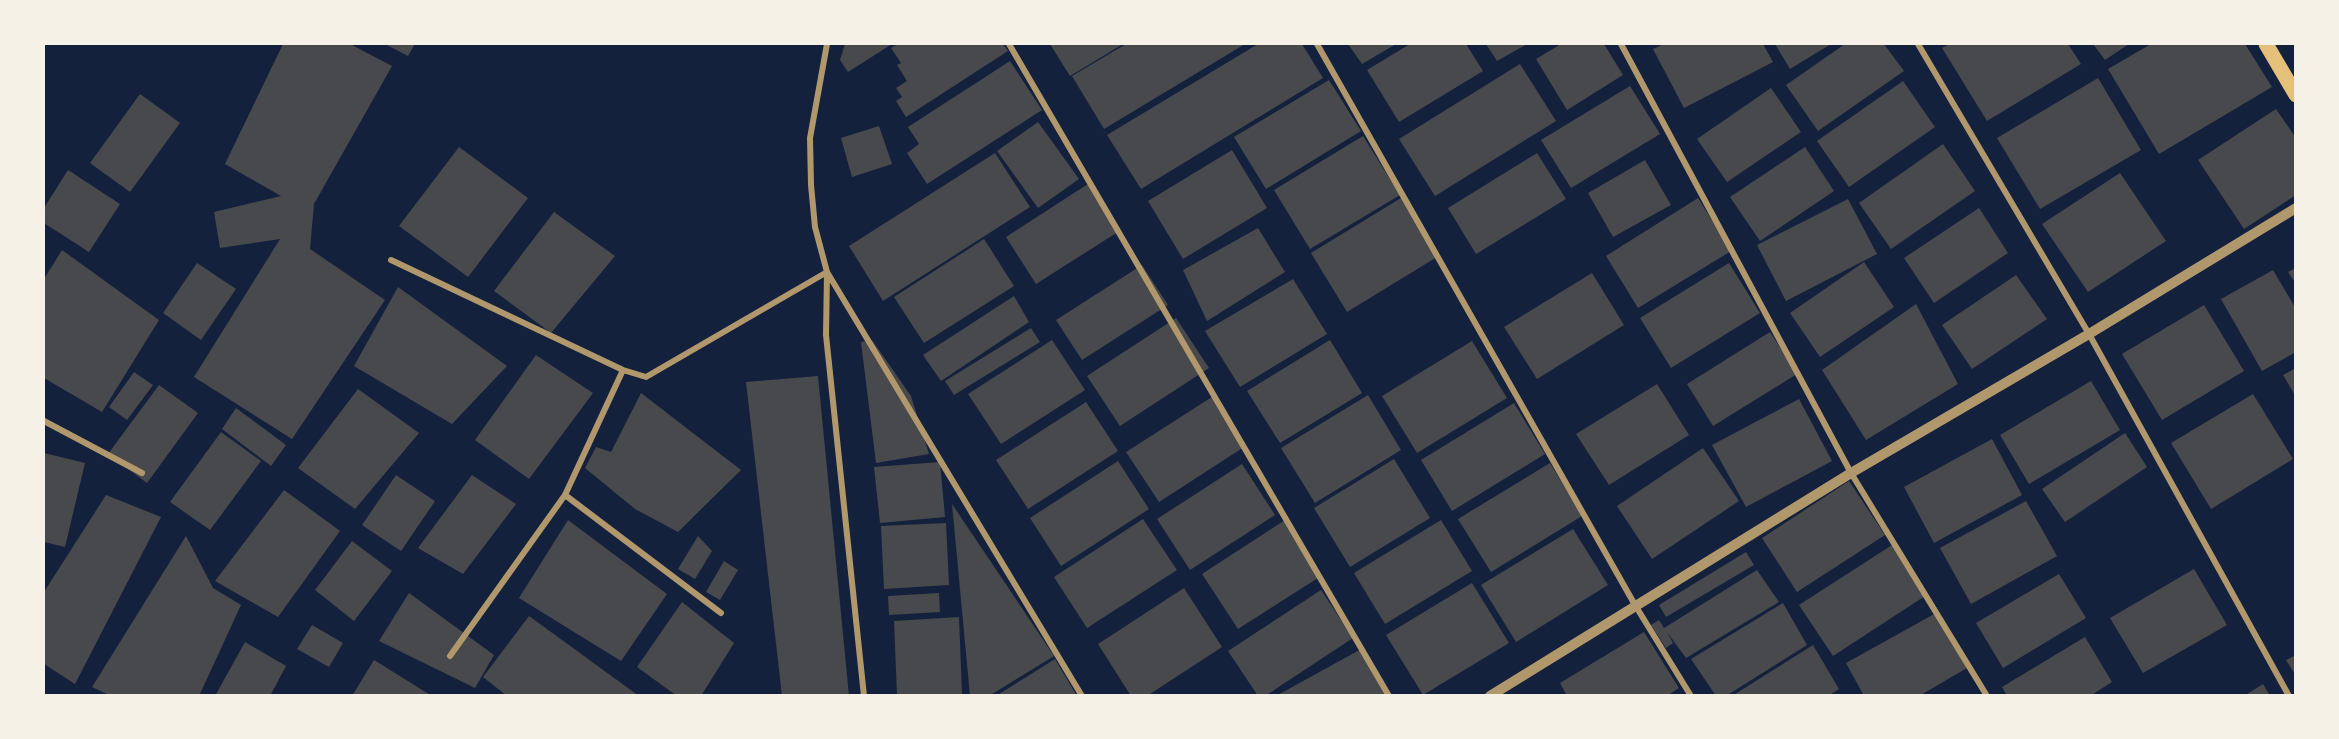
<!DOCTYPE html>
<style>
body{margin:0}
#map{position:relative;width:2339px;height:739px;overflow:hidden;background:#14213d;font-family:Signika,sans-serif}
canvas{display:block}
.frame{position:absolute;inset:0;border:45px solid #f6f1e7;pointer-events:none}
</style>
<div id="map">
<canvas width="2339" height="739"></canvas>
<div class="frame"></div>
</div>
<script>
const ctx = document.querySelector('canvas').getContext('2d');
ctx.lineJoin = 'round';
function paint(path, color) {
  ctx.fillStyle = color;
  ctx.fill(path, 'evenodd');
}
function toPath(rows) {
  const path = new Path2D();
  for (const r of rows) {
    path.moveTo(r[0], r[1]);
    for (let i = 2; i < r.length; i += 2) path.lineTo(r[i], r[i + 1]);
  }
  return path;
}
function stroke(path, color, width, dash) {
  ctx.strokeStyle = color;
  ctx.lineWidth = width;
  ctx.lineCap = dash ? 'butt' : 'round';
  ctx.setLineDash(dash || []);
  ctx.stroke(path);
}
const building = toPath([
 [283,44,350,44,392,66,314,204,310,249,385,300,292,439,194,377,280,239,220,248,214,212,281,196,225,164],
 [385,44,415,44,408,56],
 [845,44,892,44,848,72,840,60],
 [898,44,1003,44,1008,51,906,117,896,101,902,97,896,88,907,81,897,65,901,63,891,48],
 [1050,44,1123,44,1070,76],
 [1126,44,1245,44,1104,129,1072,76],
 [1258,44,1302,44,1323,78,1141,189,1107,135],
 [1348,44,1396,44,1362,64],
 [1410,44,1466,44,1483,71,1399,122,1367,70],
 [1486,44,1527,44,1497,61],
 [1561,44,1604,44,1623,75,1567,110,1536,59],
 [1664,44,1763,44,1773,62,1684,108,1653,49],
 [1775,44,1831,44,1790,69],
 [1845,44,1884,44,1904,71,1818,131,1786,85],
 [1950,44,2068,44,2081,64,1987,121,1942,48],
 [2093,44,2129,44,2105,60],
 [2151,44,2245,44,2272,87,2159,154,2108,69],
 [1010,61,1042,110,927,184,907,153,919,144,908,127],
 [1520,64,1556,121,1435,196,1399,139],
 [2098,78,2141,150,2040,209,1997,138],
 [1329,80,1361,131,1266,189,1234,137],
 [1903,81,1935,127,1849,187,1817,141],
 [1630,86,1660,134,1571,188,1541,140],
 [1771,88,1801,132,1727,182,1697,139],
 [140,94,180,123,130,192,90,163],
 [2276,109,2296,138,2296,195,2244,229,2198,160],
 [1038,122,1079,179,1038,208,997,151],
 [879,126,892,164,852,177,841,138],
 [1363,136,1400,195,1310,249,1274,190],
 [1943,144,1975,191,1891,249,1859,203],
 [459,147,528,198,468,277,399,226],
 [1805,147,1834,191,1760,241,1730,197],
 [1232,150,1267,208,1183,259,1148,201],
 [995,153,1030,207,883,301,849,246],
 [1537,153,1566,199,1476,254,1448,208],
 [1645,160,1671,205,1613,237,1588,193],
 [68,170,120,204,89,252,44,223,44,208],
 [2120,173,2166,241,2088,292,2042,224],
 [1091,182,1121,230,1036,284,1006,237],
 [1401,198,1437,257,1347,312,1311,253],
 [1698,198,1731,251,1638,308,1606,256],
 [1848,199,1877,254,1786,301,1757,245],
 [1979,208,2008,253,1934,303,1904,258],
 [554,212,615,256,551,333,494,291],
 [1258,228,1285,272,1207,321,1183,270],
 [984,239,1014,286,924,343,894,297],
 [62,250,159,320,102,412,44,378,44,279],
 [1864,262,1894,307,1820,357,1790,313],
 [197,263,236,289,201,340,163,313],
 [1729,263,1760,313,1671,368,1640,318],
 [1142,265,1168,305,1082,360,1056,320],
 [2296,268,2296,284,2288,272],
 [2273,270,2296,309,2296,352,2262,371,2221,299],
 [1592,273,1624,325,1537,379,1504,327],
 [2016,275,2047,319,1972,369,1942,325],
 [1293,279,1327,334,1240,387,1205,331],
 [398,287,507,366,452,424,354,366],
 [1014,296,1029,322,941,381,923,355],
 [1916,304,1958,384,1866,440,1822,370],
 [2204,305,2244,371,2162,420,2122,354],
 [1176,318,1209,368,1120,426,1087,376],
 [1031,328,1040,342,954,395,945,381],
 [1770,332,1797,374,1713,426,1687,384],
 [872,340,911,396,929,454,876,463,861,342],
 [1052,340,1085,390,1001,444,968,394],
 [1330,340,1362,393,1280,443,1247,391],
 [1472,341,1507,398,1417,453,1382,396],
 [536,355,593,393,529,479,475,440],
 [2296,368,2296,397,2283,375],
 [134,372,153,385,127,420,109,407],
 [818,376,849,696,782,696,746,382],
 [2091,381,2120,430,2029,484,2000,435],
 [1657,384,1689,435,1609,485,1576,434],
 [159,385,198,413,147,483,108,454],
 [358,389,419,433,355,509,298,468],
 [641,393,741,470,678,532,635,509,585,468,596,447,611,452],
 [2253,394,2293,459,2211,509,2171,443],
 [1368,395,1401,450,1315,503,1281,448],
 [1212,397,1244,447,1159,502,1126,452],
 [1799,399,1832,461,1746,507,1712,445],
 [1086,402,1118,451,1028,509,996,460],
 [1514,403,1545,454,1452,511,1421,460],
 [236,408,286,445,271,466,222,429],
 [221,432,261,461,210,530,170,502],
 [2125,433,2147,467,2065,522,2042,489],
 [1992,439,2022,495,1934,543,1904,487],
 [1703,448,1739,501,1652,559,1617,506],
 [44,453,85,463,65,547,44,542],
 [1394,459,1430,518,1350,567,1314,508],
 [1118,461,1149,509,1061,566,1030,518],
 [940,462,945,517,880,523,874,467],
 [1550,463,1582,516,1491,572,1458,519],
 [1242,464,1275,515,1190,570,1157,519],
 [396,475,435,501,401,551,362,525],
 [472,475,516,504,463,574,418,548],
 [1849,481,1885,535,1797,592,1762,538],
 [284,490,340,531,278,617,215,581],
 [106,495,161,517,75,684,44,664,44,592],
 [2026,501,2057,556,1971,604,1940,548],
 [952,504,1054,656,989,696,970,696],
 [1143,519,1177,570,1087,628,1054,577],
 [568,520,667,594,621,661,519,598],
 [1285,520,1321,576,1238,629,1202,574],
 [1441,520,1472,571,1385,624,1354,573],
 [946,523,949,585,884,589,881,526],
 [1573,529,1608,585,1516,642,1481,585],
 [186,536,213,588,241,605,199,696,111,696,92,687],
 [698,536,712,551,695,579,678,569],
 [352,541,392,571,354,621,315,590],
 [1892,545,1925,596,1833,656,1799,605],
 [1746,552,1754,565,1666,617,1659,605],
 [724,561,738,570,720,600,706,592],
 [2194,569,2227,625,2143,673,2110,618],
 [1757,570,1779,602,1686,658,1667,632,1673,643,1666,648,1651,625,1659,620,1664,628],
 [2059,574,2086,618,2003,668,1976,623],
 [1472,583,1509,643,1423,695,1386,635],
 [1184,588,1222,647,1147,696,1131,696,1098,644],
 [1321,590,1353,638,1265,696,1258,696,1228,651],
 [409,593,494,655,475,688,379,641],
 [939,593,940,612,889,615,888,596],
 [682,602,734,643,701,696,677,696,637,667],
 [1783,603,1807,645,1726,696,1716,696,1691,659],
 [1936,613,1967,668,1919,696,1864,696,1846,663],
 [529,616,639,696,507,696,483,677],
 [959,617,962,694,897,695,894,621],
 [312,625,343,643,329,667,297,649],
 [1644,632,1679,688,1667,696,1567,696,1560,683],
 [2085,637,2112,682,2090,696,2007,696,2002,687],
 [245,642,286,666,270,696,215,696],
 [1813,645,1839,689,1828,696,1732,696],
 [1363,648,1388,696,1276,696],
 [2296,655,2296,676,2286,660],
 [1055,659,1077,696,996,696],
 [374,660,432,696,352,696],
 [2263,684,2270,696,2244,696]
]);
const minor = toPath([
 [827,44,810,138,811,185,815,227,827,272,1082,696],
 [1009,44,1389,696],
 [1317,44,1635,605,1691,696],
 [1621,44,1851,473,1987,696],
 [1918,44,2089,334,2289,696],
 [391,260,623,370,646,377,827,272],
 [827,273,826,335,864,696],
 [44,421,142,473],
 [565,495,721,613],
 [450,656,565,495,623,370]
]);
const tertiary = toPath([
 [1490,696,1851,473,2089,334,2296,208]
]);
const primary = toPath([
 [2266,44,2296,95]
]);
paint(building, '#48494c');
stroke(minor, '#b1986c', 6);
stroke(tertiary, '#b1986c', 10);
stroke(primary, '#e5c07b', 15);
</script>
